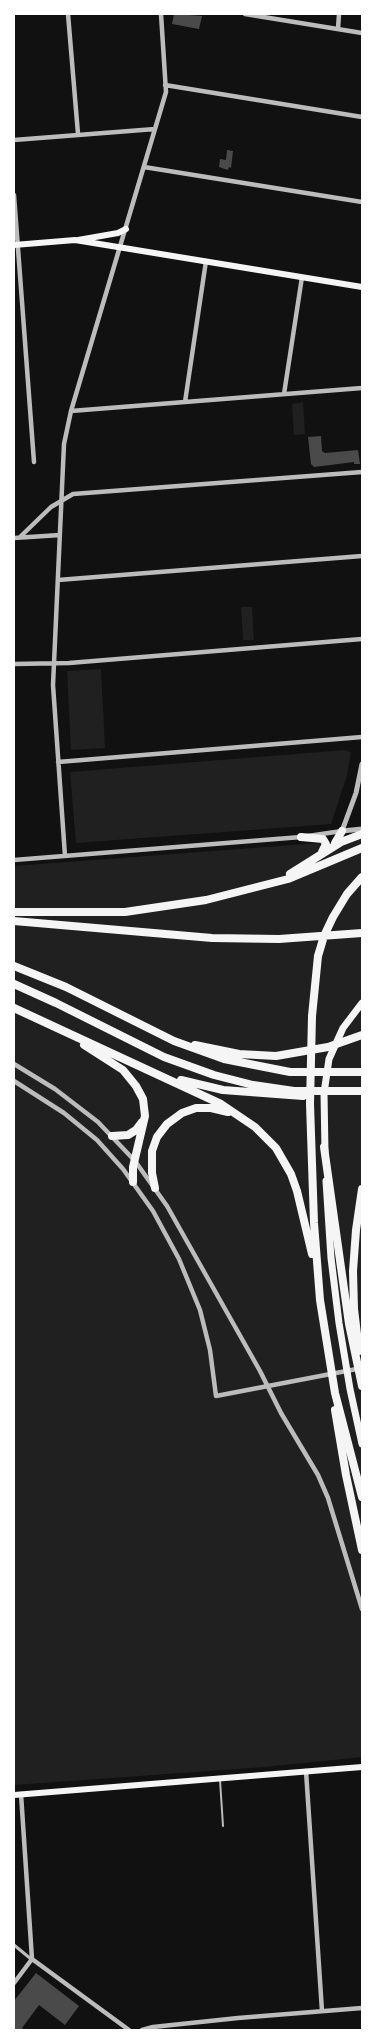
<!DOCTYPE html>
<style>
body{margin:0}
#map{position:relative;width:376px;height:2044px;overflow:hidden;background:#111;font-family:"Exo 2",sans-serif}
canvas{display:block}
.frame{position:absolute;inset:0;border:15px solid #fff;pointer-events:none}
</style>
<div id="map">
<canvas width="376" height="2044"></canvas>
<div class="frame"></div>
</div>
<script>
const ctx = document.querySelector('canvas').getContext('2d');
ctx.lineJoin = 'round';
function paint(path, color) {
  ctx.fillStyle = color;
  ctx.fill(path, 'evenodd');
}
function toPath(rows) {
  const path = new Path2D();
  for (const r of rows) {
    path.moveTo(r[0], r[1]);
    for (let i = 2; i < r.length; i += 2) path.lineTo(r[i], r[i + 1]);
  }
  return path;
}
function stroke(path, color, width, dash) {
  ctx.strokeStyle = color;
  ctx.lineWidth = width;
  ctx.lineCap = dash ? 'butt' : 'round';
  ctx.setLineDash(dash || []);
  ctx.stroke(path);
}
const green = toPath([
 [303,402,305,434,294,435,292,404],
 [241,607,252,607,254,640,243,640],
 [101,669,105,748,71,750,67,671],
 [346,750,351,753,347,775,331,824,76,843,70,772],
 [362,837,362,1757,265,1767,14,1785,14,866,346,841]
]);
const building = toPath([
 [174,14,202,16,199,29,172,24],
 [227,150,233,151,231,168,229,167,228,170,219,167,220,159,226,160],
 [321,436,322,451,325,453,358,450,360,464,354,464,354,462,314,467,311,464,308,437],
 [36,1973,79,2006,65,2025,39,2005,22,2028,25,2030,14,2030,14,2001]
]);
const service = toPath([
 [220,1780,223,1826]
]);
const pedestrian = toPath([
 [14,1945,31,1959]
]);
const minor = toPath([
 [68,14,78,134],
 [245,14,362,33],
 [338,29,339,14],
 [165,85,362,117],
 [14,140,155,129],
 [144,167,362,202],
 [14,195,34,462],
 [284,394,302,277],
 [185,402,206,261],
 [71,411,362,388],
 [20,537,51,507,73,494,362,472],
 [14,538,60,535],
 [58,580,362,556],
 [14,664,69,663,362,639],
 [58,762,362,737],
 [65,856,53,685,64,444,71,411,166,92,161,14],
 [14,860,301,837,342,831],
 [14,1064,55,1089,98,1122,135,1161,167,1206,260,1371,281,1413,318,1475,328,1498,362,1609],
 [14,1081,64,1113,97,1140,123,1169,153,1211,179,1259,200,1310,210,1350,216,1396,362,1368],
 [306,1771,322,2011],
 [21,1794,32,1959],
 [32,1959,129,2030],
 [14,1983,32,1959],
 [142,2030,153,2027,238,2018,362,2008]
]);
const tertiary = toPath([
 [362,764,356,793,342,831,362,829]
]);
const secondary = toPath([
 [78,240,118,233,126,229],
 [14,245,75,240,362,287],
 [14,1795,362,1767]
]);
const primary = toPath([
 [325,1152,324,1093,329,1059,343,1028,362,1003],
 [326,1181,331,1258,339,1323,350,1389,362,1444]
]);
const motorway = toPath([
 [301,837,323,839,326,844,322,852],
 [335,843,342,831],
 [290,874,341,842,362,834],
 [362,877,347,894,333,917,324,936,318,956,312,1016,310,1104,314,1223,320,1300,335,1393,362,1497],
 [14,912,125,912,206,900,288,879,362,848],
 [14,921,212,938,279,939,362,933],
 [14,966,66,987,174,1041,224,1059,290,1072,362,1072],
 [14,984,56,1003,164,1057,214,1075,253,1085,294,1091,362,1091],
 [14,1008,221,1104,255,1127,276,1148,291,1174,297,1191,312,1254],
 [84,1045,123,1070,136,1086,143,1099,145,1116,133,1167,133,1182],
 [195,1045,239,1054,276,1056,328,1047,362,1035],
 [181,1080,223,1090,303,1096],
 [112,1136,128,1135,136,1130,142,1122],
 [324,1147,349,1324,362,1386],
 [155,1188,152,1173,152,1151,157,1137,167,1124,182,1113,196,1108,211,1108,228,1112],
 [359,1351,354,1309,353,1271,356,1230,362,1189],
 [335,1410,346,1475,362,1550]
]);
paint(green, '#202020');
paint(building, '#4a4a4a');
stroke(service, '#bcbcbc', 2);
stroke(pedestrian, '#bcbcbc', 3);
stroke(minor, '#bcbcbc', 4.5);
stroke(tertiary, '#bcbcbc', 5);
stroke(secondary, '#f5f5f5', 6);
stroke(primary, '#f5f5f5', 7);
stroke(motorway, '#f5f5f5', 8);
</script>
